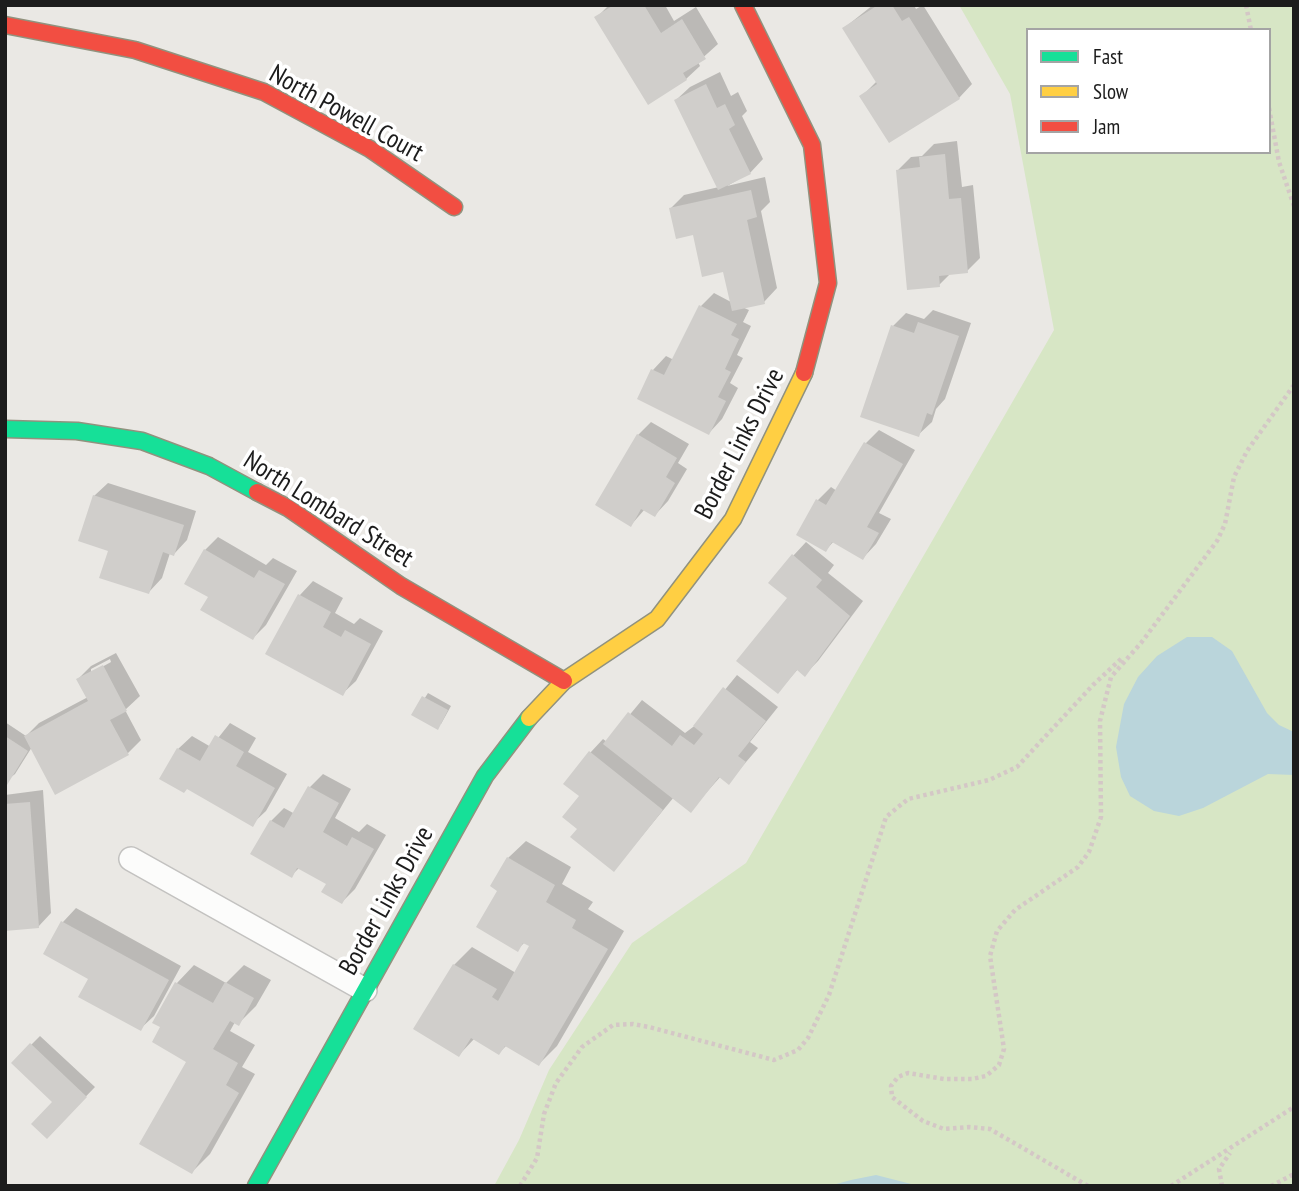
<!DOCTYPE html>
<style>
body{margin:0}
#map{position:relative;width:1299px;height:1191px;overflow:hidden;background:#eae8e4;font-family:"PT Sans Narrow",sans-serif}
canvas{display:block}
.frame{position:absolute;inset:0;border:7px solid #1c1c1c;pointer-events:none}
.legend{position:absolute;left:1026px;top:28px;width:245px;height:126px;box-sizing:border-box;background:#fff;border:2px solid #a4a4a4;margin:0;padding:9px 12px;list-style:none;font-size:21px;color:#1c1c1c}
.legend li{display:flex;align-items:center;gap:14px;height:35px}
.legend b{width:35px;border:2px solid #a4a4a4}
</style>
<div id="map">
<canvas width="1299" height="1191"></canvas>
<div class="frame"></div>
<ul class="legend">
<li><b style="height:9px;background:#16e098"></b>Fast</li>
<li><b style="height:9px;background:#ffcf43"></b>Slow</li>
<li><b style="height:9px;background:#f24e42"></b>Jam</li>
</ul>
</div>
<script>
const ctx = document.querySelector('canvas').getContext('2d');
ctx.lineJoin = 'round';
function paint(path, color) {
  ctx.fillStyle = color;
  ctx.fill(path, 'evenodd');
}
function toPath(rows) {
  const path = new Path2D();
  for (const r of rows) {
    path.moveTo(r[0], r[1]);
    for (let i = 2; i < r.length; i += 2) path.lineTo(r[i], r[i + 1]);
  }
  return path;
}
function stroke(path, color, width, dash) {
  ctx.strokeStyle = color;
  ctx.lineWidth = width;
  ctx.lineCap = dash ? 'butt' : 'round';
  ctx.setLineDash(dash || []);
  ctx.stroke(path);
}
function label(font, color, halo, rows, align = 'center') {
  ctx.font = font + ' "PT Sans Narrow",sans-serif';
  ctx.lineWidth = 7;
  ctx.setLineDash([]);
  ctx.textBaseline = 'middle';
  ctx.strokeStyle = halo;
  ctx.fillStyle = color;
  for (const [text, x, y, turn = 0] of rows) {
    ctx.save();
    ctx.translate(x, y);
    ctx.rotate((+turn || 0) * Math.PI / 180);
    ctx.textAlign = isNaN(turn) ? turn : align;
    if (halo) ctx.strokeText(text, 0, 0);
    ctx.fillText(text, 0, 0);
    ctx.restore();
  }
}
const grass = toPath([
 [959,5,1294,5,1294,1186,494,1186,519,1140,549,1070,632,943,746,863,1054,330,1010,94],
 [1028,30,1269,30,1269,152,1028,152]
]);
const water = toPath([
 [1187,637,1212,637,1232,651,1267,713,1279,725,1294,732,1294,775,1268,774,1203,808,1179,816,1154,811,1130,796,1121,777,1116,747,1124,704,1138,677,1157,656],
 [876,1175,919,1186,829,1186,851,1180]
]);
const shadow = toPath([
 [609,5,665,5,674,21,696,7,718,44,698,62,700,66,686,79,596,18],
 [873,5,914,5,916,9,923,5,972,84,959,98,862,96,877,81,844,28],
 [720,72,731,96,738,92,747,111,742,116,763,159,750,173,727,186,765,177,770,202,761,211,777,288,764,302,742,307,749,310,743,322,751,326,737,355,743,358,730,383,738,388,722,419,709,433,639,398,653,370,666,356,674,360,701,306,714,293,731,302,724,270,671,208,684,195,719,187,676,100,690,87],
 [957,141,962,187,973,185,980,258,967,271,951,273,939,285,898,170,911,157,922,156,934,144],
 [933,310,971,323,945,399,936,409,932,422,918,435,893,326,906,313,924,319],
 [651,422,689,444,678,463,687,469,668,501,655,515,645,509,631,525,638,435],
 [879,430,915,450,879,513,891,519,876,544,863,558,834,541,826,550,817,501,831,487,837,491,866,443],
 [108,483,196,511,187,540,174,554,170,553,162,578,149,592,94,496],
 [218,537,266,565,273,558,297,571,266,625,253,638,210,596,205,550],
 [806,542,834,565,828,573,863,601,818,661,805,674,798,669,778,692,793,556],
 [313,581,343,598,335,613,354,624,360,618,383,631,356,681,342,694,268,653,300,595],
 [116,653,140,696,125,710,141,740,128,753,32,747,15,774,5,782,5,722,26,736,39,723,88,697,78,679,91,666],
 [110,659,111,662,91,673,91,669],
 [737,675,778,707,750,742,758,748,729,782,721,776,691,810,674,797,614,870,579,829,590,753,603,739,607,742,642,700,685,733,697,724],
 [428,693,451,706,441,724,414,715],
 [230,723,256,738,248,752,287,774,266,811,252,824,178,749,192,736,211,747],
 [323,774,351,789,335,818,359,832,367,824,386,835,355,889,342,902,328,883,300,867,292,875,271,821,284,808,295,814,310,787],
 [43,790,51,913,38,927,5,929,5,795],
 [526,841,571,867,562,884,593,902,588,909,624,931,557,1046,539,1064,507,1045,499,1053,475,1038,459,1055,415,1029,454,965,472,947,516,973,532,946,525,942,517,950,500,890,508,858],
 [76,908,181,966,154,1016,140,1029,91,978,45,953,63,922],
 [194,965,226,983,244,965,271,980,256,1006,238,1024,235,1022,230,1031,255,1045,242,1067,255,1074,210,1154,192,1172,188,1061,162,1027,177,983],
 [40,1036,95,1087,47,1137,54,1101,13,1063]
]);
const building = toPath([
 [614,5,644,5,661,33,682,19,706,59,683,73,687,80,648,105,594,17],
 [878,5,892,5,902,21,909,17,960,99,889,143,859,96,877,84,842,28],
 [706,84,717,108,725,104,735,125,729,129,751,174,718,190,674,100],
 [945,154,949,199,961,198,968,273,939,276,940,287,907,290,896,170,920,167,919,157],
 [751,190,757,217,747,220,765,304,732,311,723,272,702,277,693,235,676,239,669,208],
 [699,305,737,324,731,335,739,339,725,369,731,372,718,397,726,401,709,435,637,399,651,369,664,375],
 [918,322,959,336,932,415,927,413,919,437,860,417,891,325,914,333],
 [637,434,677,458,666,477,675,483,655,517,641,509,631,527,595,505],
 [864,442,903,464,867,527,879,533,863,560,832,542,826,552,796,535,816,499,826,505],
 [93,495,184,525,174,556,163,552,149,594,99,578,108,551,78,541],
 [204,549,254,578,259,570,285,584,253,640,200,610,208,597,184,584],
 [792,554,822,580,816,587,850,616,805,677,797,670,778,694,736,661,787,598,768,583],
 [298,594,331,612,323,627,341,637,345,630,371,644,343,696,265,654],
 [103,665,127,711,110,720,129,755,55,795,24,736,88,701,76,679],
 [723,687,766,721,738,756,746,762,729,785,719,777,691,813,603,744,628,712,672,746,680,735,694,745,703,734,693,726],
 [422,696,448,710,438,730,411,715],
 [215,735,244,752,236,766,275,788,253,827,187,789,184,793,159,779,177,748,200,761],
 [5,736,28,751,7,785,5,784],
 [589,751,663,810,614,872,570,837,577,829,562,817,579,796,563,784],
 [308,786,339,803,323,832,347,846,352,837,374,849,342,904,321,892,326,884,297,868,292,878,250,854,270,820,284,828],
 [30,802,39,928,5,931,5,804],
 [507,857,555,885,546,902,576,920,572,928,608,949,539,1066,505,1046,499,1055,471,1038,459,1057,413,1029,453,964,497,989,492,997,498,1001,529,946,523,943,518,952,476,927,497,891,490,886],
 [61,921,169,980,141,1031,78,997,88,979,43,954],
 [175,982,213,1003,225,982,254,998,239,1026,230,1021,213,1049,238,1063,226,1085,239,1093,192,1174,139,1144,186,1062,152,1042,160,1027,152,1023],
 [30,1043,87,1097,47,1139,31,1124,52,1102,11,1063]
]);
const path = toPath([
 [1246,5,1251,30],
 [1269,108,1279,162,1294,206],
 [520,1186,537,1158,544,1114,556,1083,582,1047,613,1025,633,1024,649,1027,774,1060,798,1050,808,1038,829,995,886,817,908,799,989,780,1017,767,1093,685,1122,658],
 [1088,1186,990,1129,969,1127,944,1129,923,1121,892,1097,891,1086,898,1077,908,1073,944,1079,972,1079,986,1076,999,1065,1004,1049,990,956,997,931,1015,910,1078,867,1089,852,1101,817,1100,721,1111,677,1141,643,1217,541,1225,524,1234,477,1247,451,1294,385],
 [1171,1186,1294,1107],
 [1222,1186,1219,1169,1230,1153],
 [1271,1186,1294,1174]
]);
const street = toPath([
 [131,859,365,990]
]);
const fast = toPath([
 [5,429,77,431,142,441,209,466,257,492],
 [256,1186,485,776,529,718]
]);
const slow = toPath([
 [529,718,564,681,657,619,733,519,804,373]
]);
const jam = toPath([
 [743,5,812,145,828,283,804,373],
 [5,25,135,50,264,92,370,149,454,207],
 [257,492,288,508,401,586,564,681]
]);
const streetNames = [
 ["North Powell Court",346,114,29],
 ["Border Links Drive",740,444,-63],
 ["North Lombard Street",328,510,32],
 ["Border Links Drive",387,901,-61]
];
paint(grass, '#d7e6c5');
paint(water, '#bad5db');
paint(shadow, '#0003');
paint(building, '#d0cecb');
stroke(street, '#c3c2c0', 26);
stroke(fast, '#91927e', 19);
stroke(slow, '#91927e', 19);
stroke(jam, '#91927e', 19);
stroke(path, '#d4c7c6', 4.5, [3.5, 3.5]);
stroke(street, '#fcfcfb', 23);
stroke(fast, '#16e098', 16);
stroke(slow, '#ffcf43', 16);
stroke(jam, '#f24e42', 16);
label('26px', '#1c1c1c', '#fff', streetNames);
</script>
